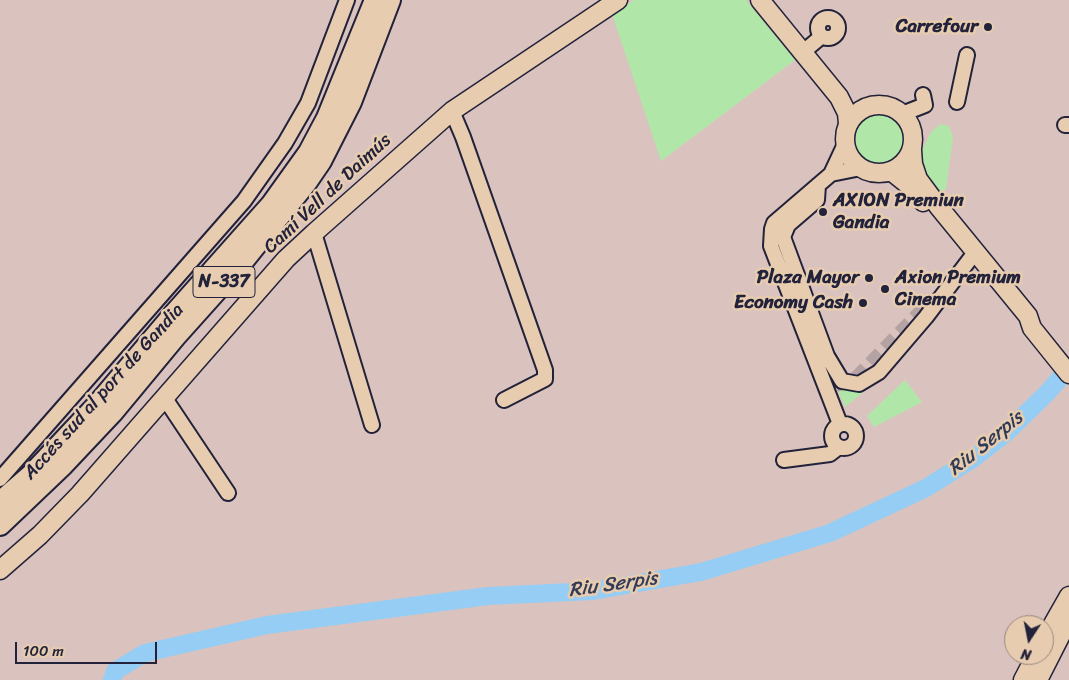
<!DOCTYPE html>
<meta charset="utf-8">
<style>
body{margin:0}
#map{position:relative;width:1069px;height:680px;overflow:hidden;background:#dac3be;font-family:Sriracha,sans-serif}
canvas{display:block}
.north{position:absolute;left:1004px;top:615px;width:50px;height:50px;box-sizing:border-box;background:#e7ccaf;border:1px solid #988881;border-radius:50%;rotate:191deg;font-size:14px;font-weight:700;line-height:20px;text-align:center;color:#22223b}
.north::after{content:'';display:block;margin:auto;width:18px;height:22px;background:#22223b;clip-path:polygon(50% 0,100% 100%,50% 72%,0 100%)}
.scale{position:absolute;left:15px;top:642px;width:142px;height:22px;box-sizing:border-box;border:2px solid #22223b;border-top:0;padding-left:6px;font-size:15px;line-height:18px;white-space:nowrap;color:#22223b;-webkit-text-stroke:4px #e7ccaf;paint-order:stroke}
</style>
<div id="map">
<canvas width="1069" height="680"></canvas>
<div class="north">N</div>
<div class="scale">100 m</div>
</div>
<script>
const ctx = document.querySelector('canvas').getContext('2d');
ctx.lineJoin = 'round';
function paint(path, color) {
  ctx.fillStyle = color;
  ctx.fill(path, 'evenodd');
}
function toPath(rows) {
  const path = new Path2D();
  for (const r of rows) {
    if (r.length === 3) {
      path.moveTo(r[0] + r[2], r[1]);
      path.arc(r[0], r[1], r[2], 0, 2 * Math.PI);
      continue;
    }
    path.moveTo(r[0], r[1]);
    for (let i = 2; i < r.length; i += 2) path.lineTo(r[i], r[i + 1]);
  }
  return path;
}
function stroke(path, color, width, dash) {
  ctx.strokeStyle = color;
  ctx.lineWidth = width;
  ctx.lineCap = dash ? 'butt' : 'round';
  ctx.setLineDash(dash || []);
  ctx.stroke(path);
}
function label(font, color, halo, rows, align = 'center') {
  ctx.font = font + ' Sriracha,sans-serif';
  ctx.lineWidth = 5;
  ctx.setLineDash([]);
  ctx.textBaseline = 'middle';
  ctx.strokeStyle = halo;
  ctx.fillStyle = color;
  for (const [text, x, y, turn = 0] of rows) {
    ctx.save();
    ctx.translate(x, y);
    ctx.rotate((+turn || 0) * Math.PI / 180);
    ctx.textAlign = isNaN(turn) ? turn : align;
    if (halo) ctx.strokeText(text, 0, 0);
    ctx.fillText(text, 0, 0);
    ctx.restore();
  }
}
const green = toPath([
 [634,0,746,0,795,60,661,161,612,14],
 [878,140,27],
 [940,124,949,126,953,137,946,189,940,193,925,176,920,155,931,132],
 [905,380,922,402,874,427,867,416],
 [843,388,853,391,866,390,845,407,838,391]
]);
const river = toPath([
 [112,680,115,671,145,653,267,625,488,596,593,591,701,572,830,533,926,488,974,458,1005,434,1047,393,1069,368]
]);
const minorTunnel = toPath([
 [836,385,854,380,934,298]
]);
const minor = toPath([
 [828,28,10],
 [809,47,822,36],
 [957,102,967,55],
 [452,111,463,137,545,370,545,379,504,400],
 [902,114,925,105,923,95],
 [1065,125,1069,125],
 [831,174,861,168],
 [818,185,817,200,788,225,783,237,827,356,842,381,859,384,879,372,926,317,970,259],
 [314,233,372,425],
 [164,397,228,493],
 [844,436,12],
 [840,424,771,246,772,229,774,223,831,174,845,144],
 [784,460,830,454,839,447],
 [0,479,244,201,285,143,308,103,347,0]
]);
const major = toPath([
 [760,0,839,97,847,113,848,124],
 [879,139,34],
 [912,150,913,164,918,179,938,206,1028,316,1032,328,1069,374],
 [891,171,911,187,923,202],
 [0,570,40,535,80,494,286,259,314,233,452,111,618,0],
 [1044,640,1069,596],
 [1023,680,1036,655],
 [1038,680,1069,619]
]);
const highway = toPath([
 [0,502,31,475,97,405,174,314,271,205,309,152,327,118,375,0],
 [0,525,63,465,112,413,175,337,244,260,306,183,321,161,351,102,390,0]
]);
const markers = [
 [988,27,5,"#22223b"],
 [823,212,5,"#22223b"],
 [869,278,5,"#22223b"],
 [885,289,5,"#22223b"],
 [863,303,5,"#22223b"]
];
const shields = [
 [224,282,62]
];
const shieldNames = [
 ["N-337",224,282]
];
const poiNames = [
 ["Carrefour",978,27],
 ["AXION Premiun",833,201,"left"],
 ["Gandia",833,223,"left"],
 ["Plaza Mayor",859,278],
 ["Axion Premium",895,278,"left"],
 ["Cinema",895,300,"left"],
 ["Economy Cash",853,303]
];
const streetNames = [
 ["Camí Vell de Daimús",328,194,-43],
 ["Accés sud al port de Gandia",104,392,-48]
];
const waterNames = [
 ["Riu Serpis",986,444,-39],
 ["Riu Serpis",613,585,-8]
];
paint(green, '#b0e7a9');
stroke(river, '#95cdf4', 18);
stroke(minorTunnel, '#b5a3a4', 14, [14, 7]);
stroke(minor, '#22223b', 18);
stroke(major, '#22223b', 21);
stroke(highway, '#22223b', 24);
stroke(minor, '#e7ccaf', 14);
stroke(major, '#e7ccaf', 18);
stroke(highway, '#e7ccaf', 20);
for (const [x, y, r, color] of markers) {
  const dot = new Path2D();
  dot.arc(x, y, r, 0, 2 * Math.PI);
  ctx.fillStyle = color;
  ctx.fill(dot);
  stroke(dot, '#e7ccaf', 2);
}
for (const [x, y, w] of shields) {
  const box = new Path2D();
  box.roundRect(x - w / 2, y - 15.5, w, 31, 4);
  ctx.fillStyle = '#e7ccaf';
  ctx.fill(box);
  stroke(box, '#22223b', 1);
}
label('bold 18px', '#22223b', null, shieldNames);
label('bold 19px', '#22223b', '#e7ccaf', poiNames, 'right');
label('19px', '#22223b', '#e7ccaf', streetNames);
label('italic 20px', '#333c57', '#e7ccaf', waterNames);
</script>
